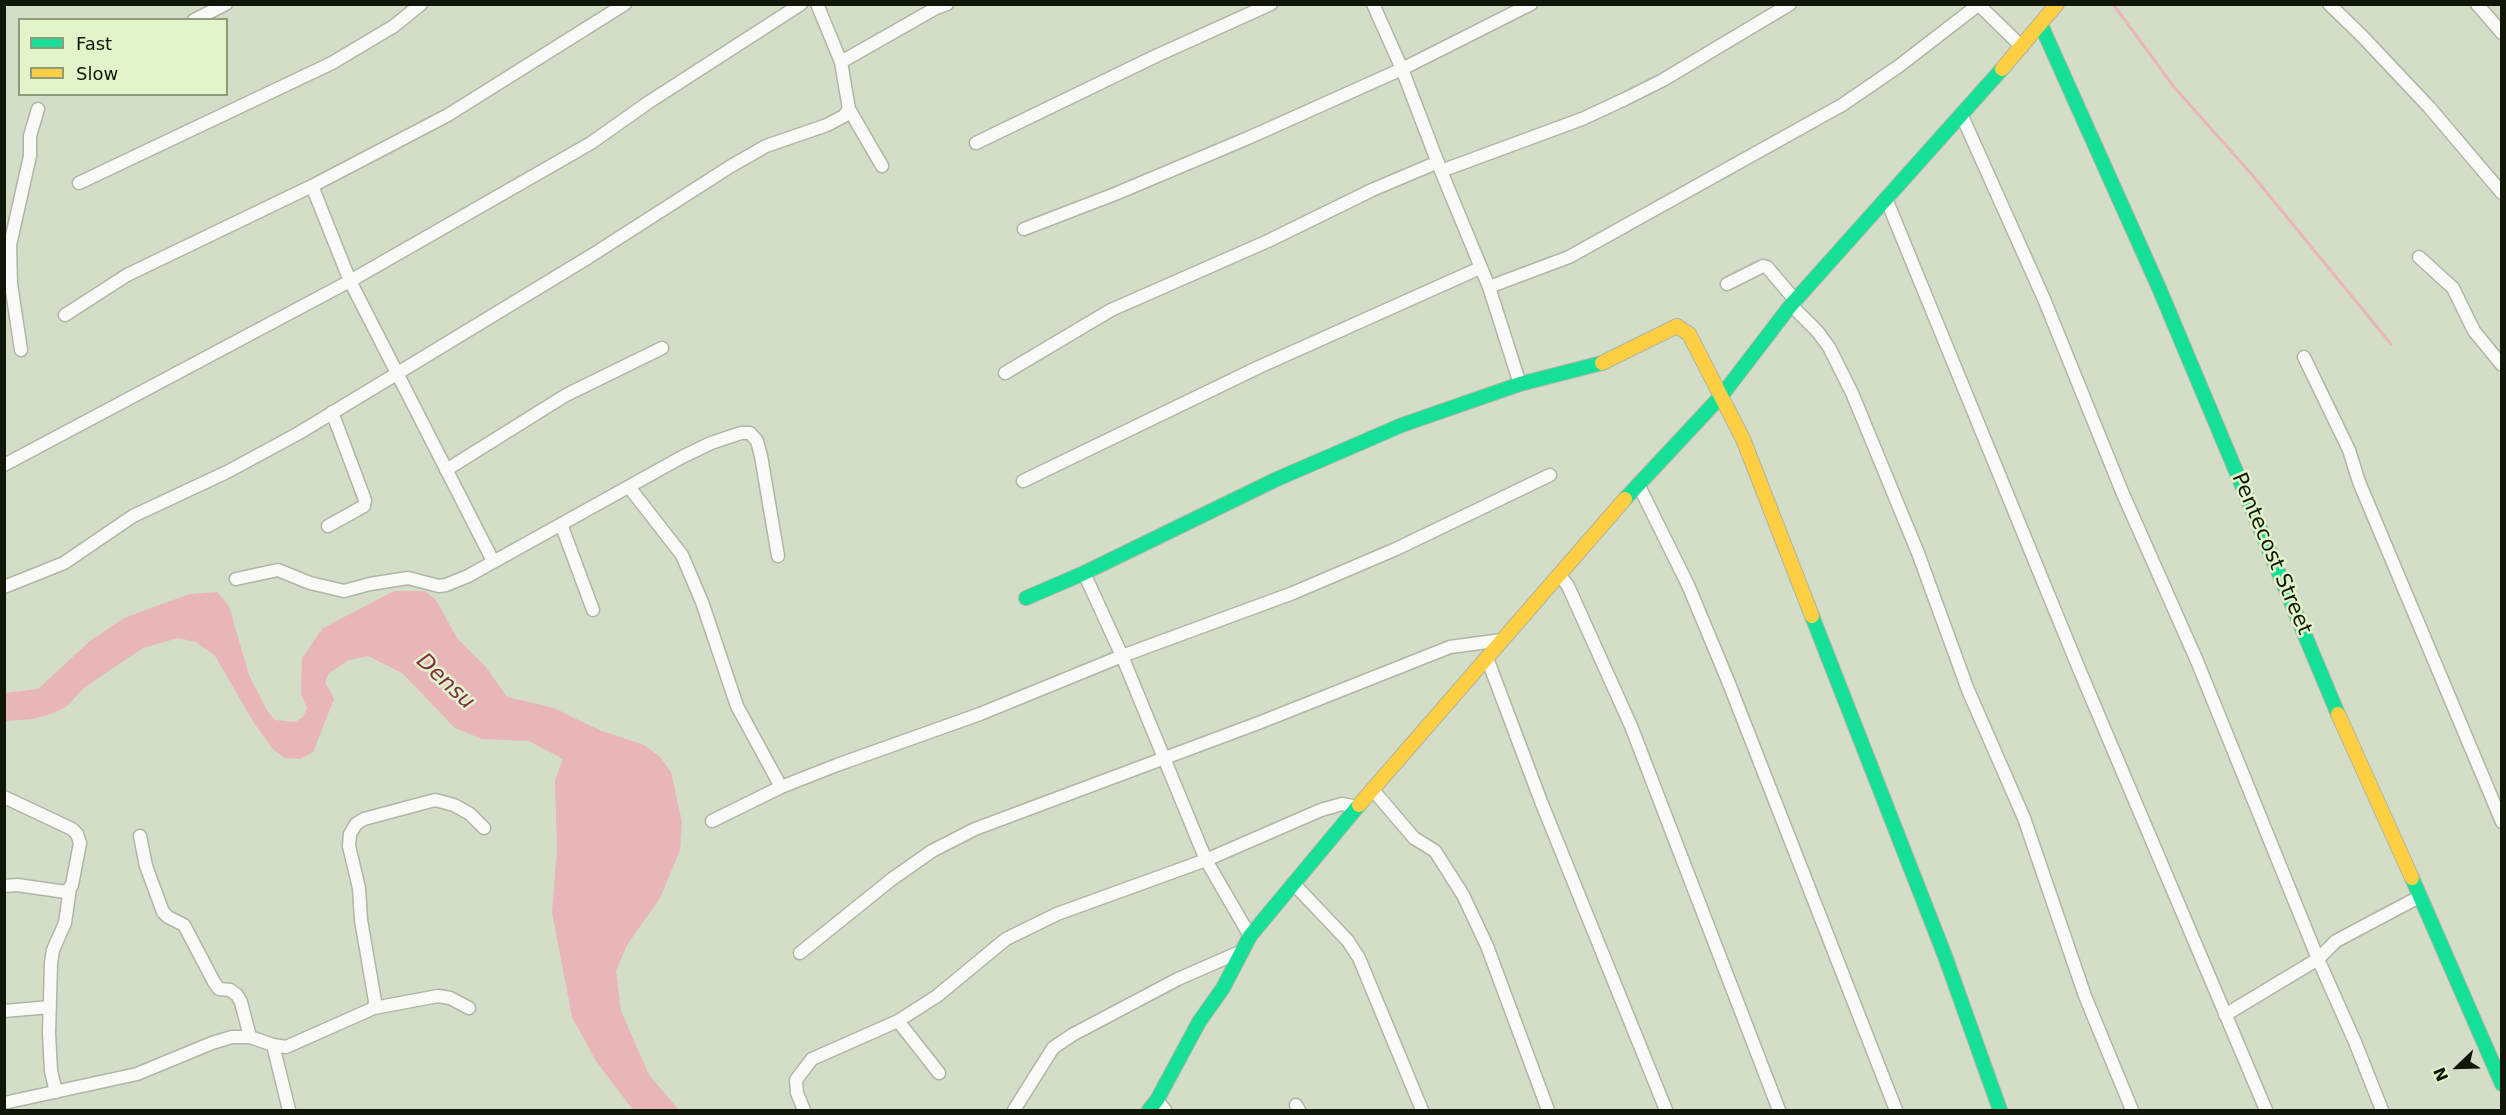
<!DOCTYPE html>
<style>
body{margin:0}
#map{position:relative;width:2506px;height:1115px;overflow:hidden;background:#d4ddc7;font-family:"DejaVu Sans",sans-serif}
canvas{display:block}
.frame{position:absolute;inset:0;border:6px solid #111708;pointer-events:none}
.legend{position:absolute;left:18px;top:18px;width:210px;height:78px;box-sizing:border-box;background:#e2f4ca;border:2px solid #8e9c7c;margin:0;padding:8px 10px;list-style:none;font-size:18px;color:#111708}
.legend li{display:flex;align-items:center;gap:12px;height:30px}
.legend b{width:30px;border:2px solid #8e9c7c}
.north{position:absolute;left:2428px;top:1037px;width:60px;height:60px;-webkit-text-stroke:4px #e2f4ca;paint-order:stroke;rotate:247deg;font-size:16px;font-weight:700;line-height:24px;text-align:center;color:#111708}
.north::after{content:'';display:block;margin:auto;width:21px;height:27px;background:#111708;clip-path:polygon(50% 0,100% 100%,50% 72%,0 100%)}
</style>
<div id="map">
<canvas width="2506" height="1115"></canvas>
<div class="frame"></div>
<ul class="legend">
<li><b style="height:8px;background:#16e098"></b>Fast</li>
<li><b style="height:8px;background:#ffcf43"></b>Slow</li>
</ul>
<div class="north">N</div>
</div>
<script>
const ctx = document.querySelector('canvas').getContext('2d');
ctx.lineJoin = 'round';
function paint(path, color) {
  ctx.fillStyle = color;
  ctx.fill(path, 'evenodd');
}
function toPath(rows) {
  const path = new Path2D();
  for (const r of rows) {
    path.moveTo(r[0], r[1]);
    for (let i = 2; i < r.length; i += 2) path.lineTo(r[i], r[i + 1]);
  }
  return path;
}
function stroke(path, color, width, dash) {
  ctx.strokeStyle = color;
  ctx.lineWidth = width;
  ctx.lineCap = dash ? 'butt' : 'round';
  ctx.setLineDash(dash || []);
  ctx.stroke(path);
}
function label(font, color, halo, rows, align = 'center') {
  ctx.font = font + ' "DejaVu Sans",sans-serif';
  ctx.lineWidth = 5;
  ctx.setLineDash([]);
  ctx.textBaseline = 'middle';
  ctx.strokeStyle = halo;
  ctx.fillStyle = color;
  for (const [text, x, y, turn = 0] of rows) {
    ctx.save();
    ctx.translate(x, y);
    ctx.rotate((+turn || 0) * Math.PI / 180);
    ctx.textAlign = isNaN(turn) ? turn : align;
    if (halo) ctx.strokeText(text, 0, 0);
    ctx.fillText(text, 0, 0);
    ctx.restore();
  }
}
const water = toPath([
 [394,591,425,591,436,600,457,638,486,667,507,697,554,708,599,730,644,745,660,757,671,772,682,822,680,850,660,898,627,945,616,971,621,1011,649,1075,679,1110,633,1110,596,1061,572,1017,552,912,557,850,555,781,563,759,529,741,482,739,455,728,402,673,368,656,349,660,329,673,325,682,334,699,313,752,300,759,284,758,272,748,254,723,215,656,196,642,178,638,143,648,85,687,66,707,53,713,34,719,5,721,5,693,38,689,90,641,124,618,190,594,217,592,229,606,249,675,268,712,275,720,295,722,303,717,307,708,301,694,302,658,323,628]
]);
const stream = toPath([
 [2113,4,2174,87,2254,177,2391,344]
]);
const street = toPath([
 [1373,4,1402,69,1441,171,1489,287,1520,384],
 [1978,4,2022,47],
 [2329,4,2362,36,2429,107,2502,193],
 [2477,4,2502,33],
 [194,20,226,4],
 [841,62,936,8,947,4],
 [849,109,882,166],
 [1962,116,2044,299,2123,494,2197,661,2318,959,2355,1042,2382,1110],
 [976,143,1158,55,1271,4],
 [1441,171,1582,119,1625,99,1663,80,1790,4],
 [79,183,332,63,394,26,421,4],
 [312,186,350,281,493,561],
 [1887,201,2079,669,2266,1110],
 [1024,229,1115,194,1248,138,1402,69,1531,4],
 [2419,257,2453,288,2474,331,2502,365],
 [1727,284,1763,266,1767,267,1795,300],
 [1489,287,1569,257,1842,105,1899,66,1978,5],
 [1791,305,1817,331,1829,347,1852,393,1918,553,1968,690,2024,818,2085,996,2132,1110],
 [65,315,127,275,312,186,448,115,625,4],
 [21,350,11,284,10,245,30,156,30,136,38,109],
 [2304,357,2349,450,2359,482,2502,822],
 [1005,373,1111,310,1268,241,1372,190,1438,162],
 [4,465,350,281,591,143,649,102,801,4],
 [446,470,566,395,662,348],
 [1023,481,1259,367,1480,268],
 [1638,484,1688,585,1728,681,1896,1110],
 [629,487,682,555,702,602,737,706,781,787],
 [561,524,593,610],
 [328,526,364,506,365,500,332,412],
 [1084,573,1122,656,1206,860,1250,936],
 [1559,574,1568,586,1631,726,1779,1110],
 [236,579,278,570,310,583,344,591,370,584,408,578,439,586,446,585,468,576,682,457,711,443,741,433,750,433,757,441,761,456,778,556],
 [4,587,64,563,133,516,227,472,299,433,589,257,731,166,766,146,827,125,844,116,849,109,841,62,817,4],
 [1487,658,1542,804,1666,1110],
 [1373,790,1414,838,1435,851,1463,895,1487,946,1548,1110],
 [4,797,72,829,77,834,80,843,72,885,66,892,17,885,4,886],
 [712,821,781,787,837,765,980,714,1122,656,1293,593,1396,549,1550,475],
 [140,836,146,866,163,912,168,917,184,925,214,982,219,989,230,990,237,995,241,1002,250,1037],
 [1293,883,1348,941,1359,958,1422,1110],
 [800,953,892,879,932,851,975,829,1261,722,1450,647,1502,640],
 [374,1008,438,996,450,998,469,1008],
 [4,1011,50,1007],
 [2225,1015,2318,959,2336,941,2419,897],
 [898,1021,939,1073],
 [273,1045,289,1110],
 [56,1092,51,1071,49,1033,51,963,53,950,65,923,70,888],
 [1157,1100,1165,1110],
 [4,1103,137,1074,212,1043,232,1037,250,1037,273,1045,286,1047,374,1008,375,1001,361,920,359,888,349,846,350,834,356,824,364,819,435,800,454,805,470,814,484,828],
 [1296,1105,1299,1110],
 [804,1110,797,1093,796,1080,812,1059,898,1021,937,996,1006,939,1057,914,1206,860,1321,810,1342,804,1358,807],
 [1014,1110,1053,1048,1072,1035,1178,979,1242,951]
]);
const fast = toPath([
 [2041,25,2159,288,2338,714],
 [1625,499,1722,395,1791,305,2002,69],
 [1026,598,1084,573,1277,479,1402,425,1520,384,1602,363],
 [1812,616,1945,956,2000,1110],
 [2412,878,2502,1084],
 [1149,1110,1157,1100,1199,1022,1223,988,1250,936,1359,805]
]);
const slow = toPath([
 [2002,69,2057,4],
 [1602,363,1677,326,1689,334,1743,439,1812,616],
 [2338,714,2412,878],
 [1359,805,1625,499]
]);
const streetNames = [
 ["Pentecost Street",2271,554,67]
];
const waterNames = [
 ["Densu",445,682,43]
];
paint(water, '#e8b6b9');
stroke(stream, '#e8b6b9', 3);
stroke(street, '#afb6a5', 15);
stroke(fast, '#afb6a5', 16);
stroke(slow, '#afb6a5', 16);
stroke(street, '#f9faf7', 12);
stroke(fast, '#16e098', 14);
stroke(slow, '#ffcf43', 14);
label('21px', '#111708', '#e2f4ca', streetNames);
label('italic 22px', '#822d44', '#e2f4ca', waterNames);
</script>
